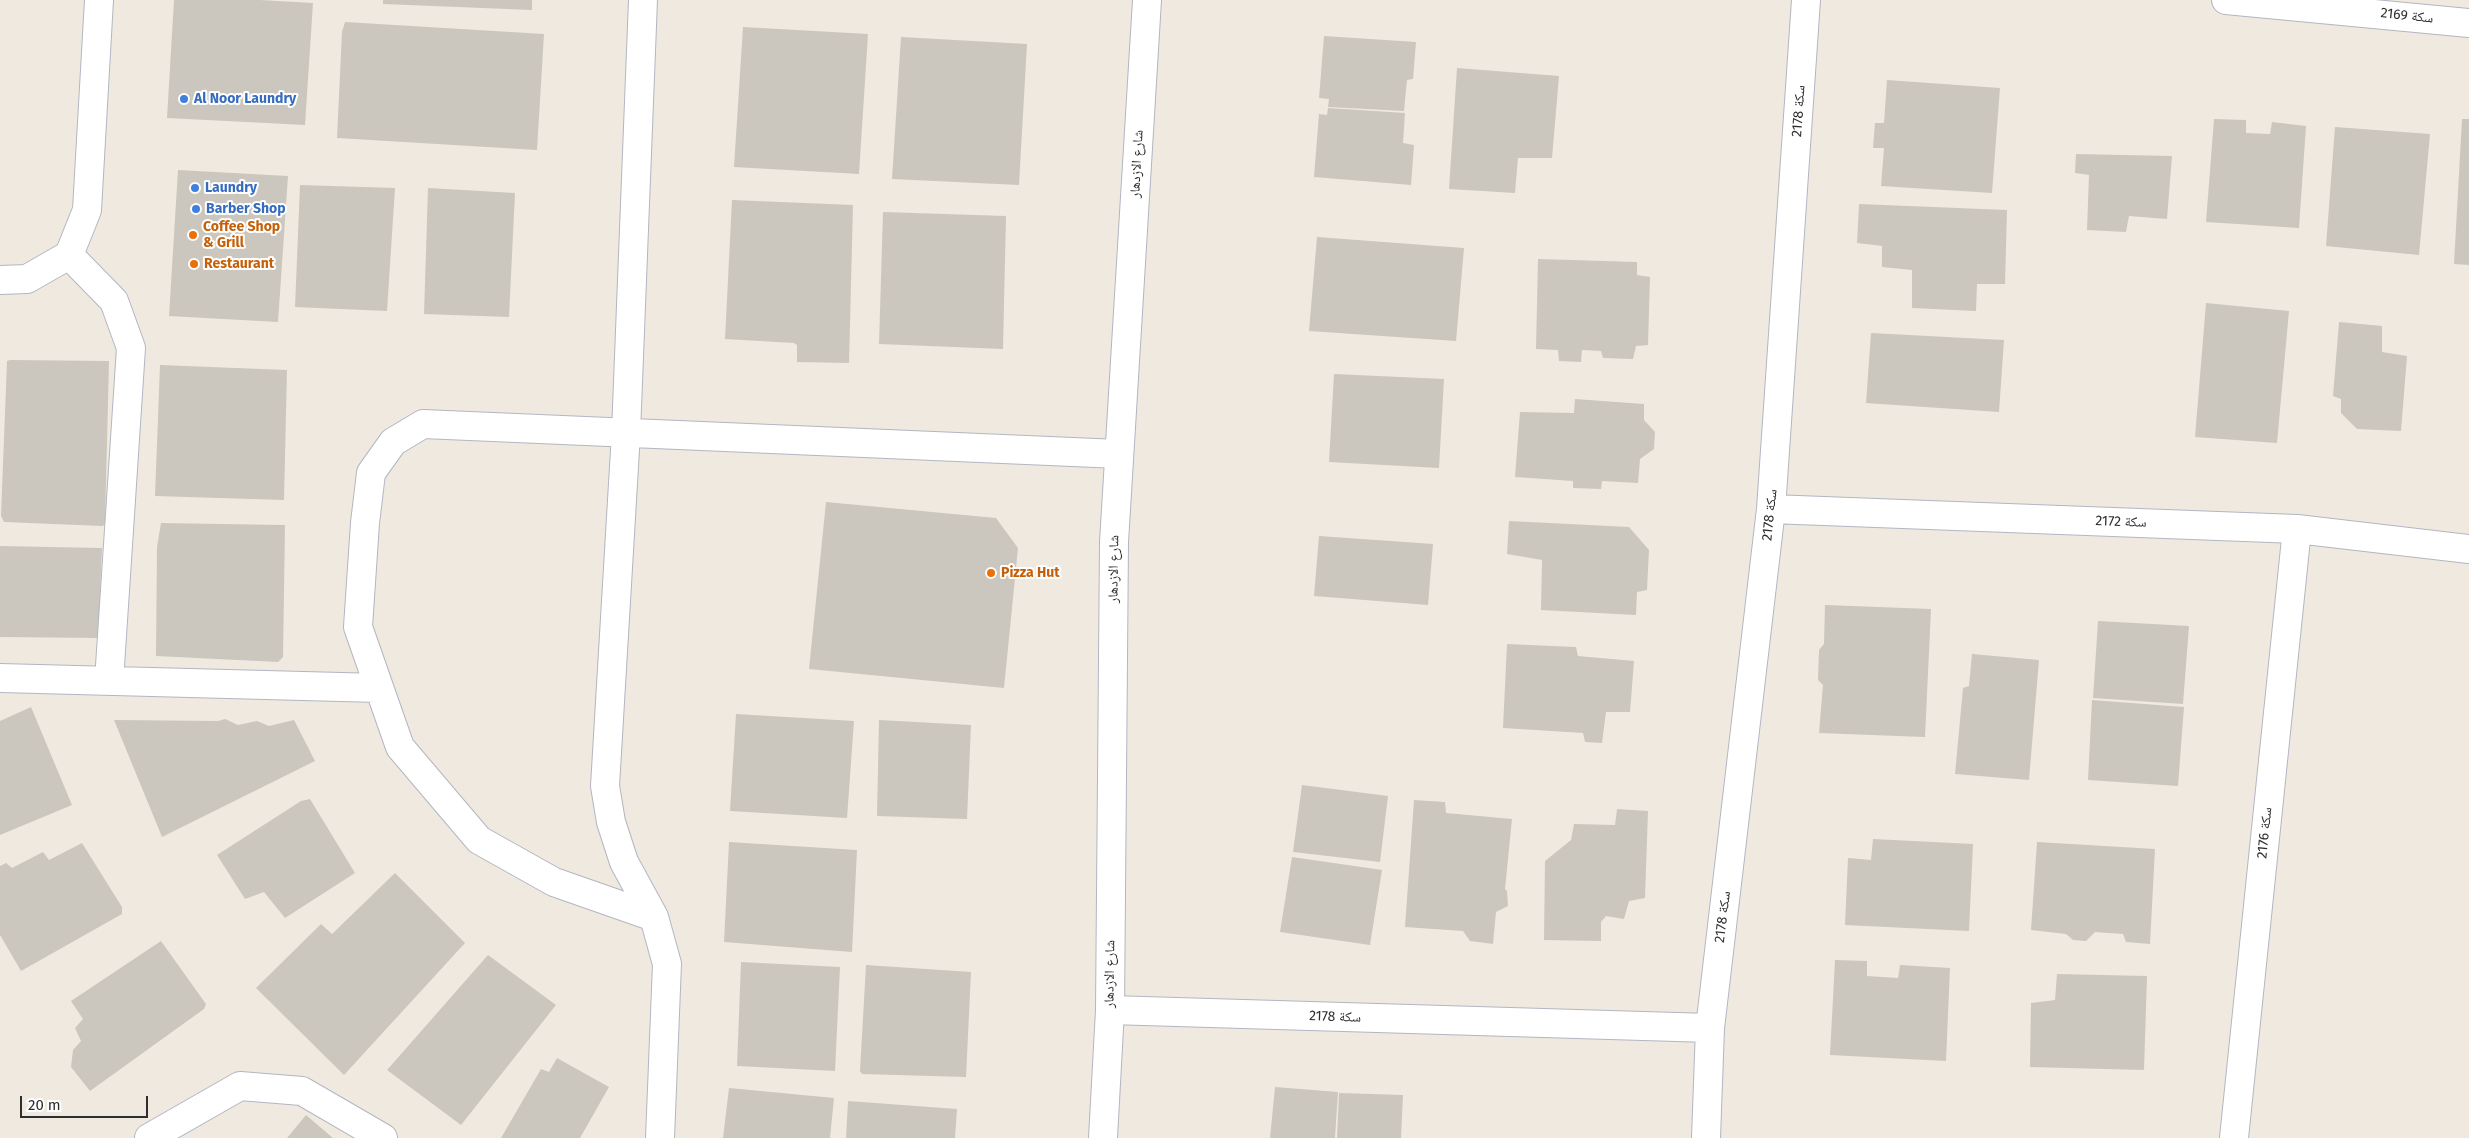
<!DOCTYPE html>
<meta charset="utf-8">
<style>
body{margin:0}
#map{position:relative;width:2469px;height:1138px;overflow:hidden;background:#f0e9e0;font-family:"Fira Sans",sans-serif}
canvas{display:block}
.scale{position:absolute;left:20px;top:1096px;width:128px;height:22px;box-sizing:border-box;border:2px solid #2e2e2e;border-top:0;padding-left:6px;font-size:15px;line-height:18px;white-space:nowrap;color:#2e2e2e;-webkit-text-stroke:4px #fff;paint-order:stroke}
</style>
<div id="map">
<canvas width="2469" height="1138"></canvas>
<div class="scale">20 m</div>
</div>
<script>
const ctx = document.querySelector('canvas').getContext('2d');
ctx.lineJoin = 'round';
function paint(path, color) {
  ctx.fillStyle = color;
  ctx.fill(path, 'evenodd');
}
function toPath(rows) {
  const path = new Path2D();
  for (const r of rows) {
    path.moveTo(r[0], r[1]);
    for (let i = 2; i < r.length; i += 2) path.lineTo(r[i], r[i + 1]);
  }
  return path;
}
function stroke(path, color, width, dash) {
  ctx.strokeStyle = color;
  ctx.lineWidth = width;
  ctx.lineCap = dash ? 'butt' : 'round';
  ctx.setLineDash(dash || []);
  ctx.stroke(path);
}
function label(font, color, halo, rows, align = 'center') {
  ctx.font = font + ' "Fira Sans","Noto Naskh Arabic",sans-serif';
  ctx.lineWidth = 4;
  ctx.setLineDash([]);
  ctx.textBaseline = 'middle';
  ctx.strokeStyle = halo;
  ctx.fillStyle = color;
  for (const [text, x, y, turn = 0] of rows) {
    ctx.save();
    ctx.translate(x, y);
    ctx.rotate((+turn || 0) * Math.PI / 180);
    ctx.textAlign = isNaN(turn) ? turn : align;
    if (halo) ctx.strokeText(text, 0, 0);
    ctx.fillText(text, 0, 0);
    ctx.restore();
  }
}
const building = toPath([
 [174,0,260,0,313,3,305,125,167,118],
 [383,0,532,0,532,10,383,4],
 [345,22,544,34,537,150,337,138,342,32],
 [743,27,868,34,859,174,734,167],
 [1324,36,1416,42,1413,79,1407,80,1404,111,1328,107,1329,99,1319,98],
 [901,37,1027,44,1019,185,892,179],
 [1457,68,1559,76,1552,158,1518,158,1515,193,1449,189],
 [1887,80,2000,88,1992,193,1881,186,1884,148,1873,148,1875,123,1884,123],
 [1328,108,1405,113,1403,143,1414,145,1411,185,1314,177,1319,114,1327,115],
 [2214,119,2246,120,2246,133,2270,134,2272,122,2306,126,2299,228,2206,222],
 [2462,119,2469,119,2469,265,2454,264],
 [2335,127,2430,134,2419,255,2326,246],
 [2076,154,2172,156,2167,219,2129,216,2126,232,2087,230,2089,175,2075,173],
 [178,170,288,176,278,322,169,316],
 [300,185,395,188,387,311,295,307],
 [428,188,515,193,509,317,424,314],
 [732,200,853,205,849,363,797,362,797,345,794,343,725,339],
 [1859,204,2007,210,2005,284,1977,284,1976,311,1912,308,1912,270,1882,267,1882,246,1857,243],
 [883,212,1006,216,1003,349,879,344],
 [1317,237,1464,248,1456,341,1309,331],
 [1538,259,1637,262,1637,275,1650,277,1648,345,1636,346,1633,359,1603,358,1601,351,1582,350,1581,362,1559,361,1558,350,1536,349],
 [2206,303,2289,311,2277,443,2195,437],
 [2339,322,2382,326,2382,352,2407,356,2401,431,2357,429,2341,413,2341,399,2333,396],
 [1871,333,2004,340,1999,412,1866,403],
 [10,360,109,361,105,523,103,526,4,522,1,516,7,361],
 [160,365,287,370,284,500,155,496],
 [1334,374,1444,379,1439,468,1329,462],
 [1575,399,1644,404,1644,420,1655,432,1654,449,1640,459,1638,483,1602,481,1601,489,1573,488,1573,481,1515,477,1520,412,1574,413],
 [826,502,996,518,1018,548,1004,688,809,669],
 [1509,521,1629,527,1649,550,1647,590,1637,592,1636,615,1541,610,1542,560,1507,554],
 [161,523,285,525,283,657,278,662,156,656,157,547],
 [1319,536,1433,544,1428,605,1314,596],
 [0,546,102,548,98,638,0,637],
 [1825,605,1931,609,1925,737,1819,733,1823,685,1818,680,1819,650,1824,644],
 [2098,621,2189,626,2183,704,2093,698],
 [1507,644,1576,647,1578,656,1634,661,1630,712,1606,712,1602,743,1585,742,1583,733,1503,728],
 [1972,654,2039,660,2029,780,1955,774,1963,688,1969,686],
 [2092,700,2184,707,2178,786,2088,780],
 [31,707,72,805,0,835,0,721],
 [736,714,854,721,847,818,730,811],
 [225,719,238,725,257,721,269,726,294,720,315,761,162,837,114,720,218,721],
 [879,720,971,725,967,819,877,816],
 [1302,785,1388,796,1380,862,1293,852],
 [310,799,355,873,285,918,264,892,245,899,217,855,301,801],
 [1414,800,1445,802,1446,813,1512,819,1505,889,1507,891,1508,906,1496,912,1493,944,1470,941,1463,931,1405,927],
 [1617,809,1648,811,1645,898,1629,901,1624,919,1606,916,1601,922,1601,941,1544,940,1545,861,1571,840,1574,824,1615,825],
 [1873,839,1973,844,1969,931,1845,925,1848,858,1871,860],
 [729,842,857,850,852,952,724,942],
 [2037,842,2155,849,2150,944,2126,942,2123,934,2095,932,2086,941,2073,940,2066,934,2031,930],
 [82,843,122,907,122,914,21,971,0,935,0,866,6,863,12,868,43,852,49,860],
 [1292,857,1382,870,1370,945,1280,932],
 [395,873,465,943,344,1075,256,988,321,924,332,934],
 [161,941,206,1004,204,1009,90,1091,71,1067,73,1050,81,1041,75,1028,83,1019,71,1001],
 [488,955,556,1005,461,1125,387,1070],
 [1835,960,1867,961,1867,976,1898,978,1900,965,1950,968,1946,1061,1830,1055],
 [741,962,840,967,835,1071,737,1066],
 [866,965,971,972,966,1077,862,1074,860,1071],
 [2057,974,2147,976,2144,1070,2030,1067,2031,1003,2055,1000],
 [557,1058,609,1087,580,1138,501,1138,541,1069,549,1072],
 [1275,1087,1338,1092,1335,1138,1270,1138],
 [729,1088,834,1098,830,1138,723,1138],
 [1339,1093,1403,1095,1401,1138,1337,1138],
 [848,1101,957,1109,955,1138,846,1138],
 [306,1115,333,1138,287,1138]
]);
const street = toPath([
 [643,0,626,433,605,786,611,822,624,862,654,917,667,964,660,1138],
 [2226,0,2469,23],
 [69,255,114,301,131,348,109,681],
 [0,280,27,279,69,255,87,210,99,0],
 [1771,509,2297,529,2469,549],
 [0,678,379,688],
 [654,917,554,882,479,840,400,747,358,627,365,523,371,473,393,442,423,424,1119,454],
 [1110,1010,1710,1028],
 [149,1138,240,1086,302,1091,383,1138],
 [1706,1138,1710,1028,1771,509,1806,0],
 [2234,1138,2297,529]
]);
const secondary = toPath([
 [1103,1138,1110,1010,1114,542,1147,0]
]);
const markers = [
 [184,99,5,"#3f7fe0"],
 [195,188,5,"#3f7fe0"],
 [196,209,5,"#3f7fe0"],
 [193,235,5,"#e8710a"],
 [194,264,5,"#e8710a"],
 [991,573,5,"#e8710a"]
];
const streetNames = [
 ["سكة 2169",2407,16,6],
 ["سكة 2178",1799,111,-86],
 ["شارع الازدهار",1137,164,-87],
 ["سكة 2178",1770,515,-84],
 ["سكة 2172",2121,522,2],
 ["شارع الازدهار",1114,569,-89],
 ["سكة 2176",2265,833,-84],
 ["سكة 2178",1723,917,-83],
 ["شارع الازدهار",1110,974,-89],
 ["سكة 2178",1335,1017,2]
];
const shopNames = [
 ["Al Noor Laundry",194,99],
 ["Laundry",205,188],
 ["Barber Shop",206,209]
];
const foodNames = [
 ["Coffee Shop",203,227],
 ["& Grill",203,243],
 ["Restaurant",204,264],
 ["Pizza Hut",1001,573]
];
paint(building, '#cbc7be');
stroke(street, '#b3b6c2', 30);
stroke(secondary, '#b3b6c2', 30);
stroke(street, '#fff', 28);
stroke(secondary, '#fff', 28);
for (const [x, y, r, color] of markers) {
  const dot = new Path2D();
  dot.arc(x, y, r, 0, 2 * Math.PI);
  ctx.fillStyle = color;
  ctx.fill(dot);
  stroke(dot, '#fff', 2);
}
label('14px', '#2e2e2e', '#fff', streetNames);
label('bold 14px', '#366cbe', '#fff', shopNames, 'left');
label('bold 14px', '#c56008', '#fff', foodNames, 'left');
</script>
